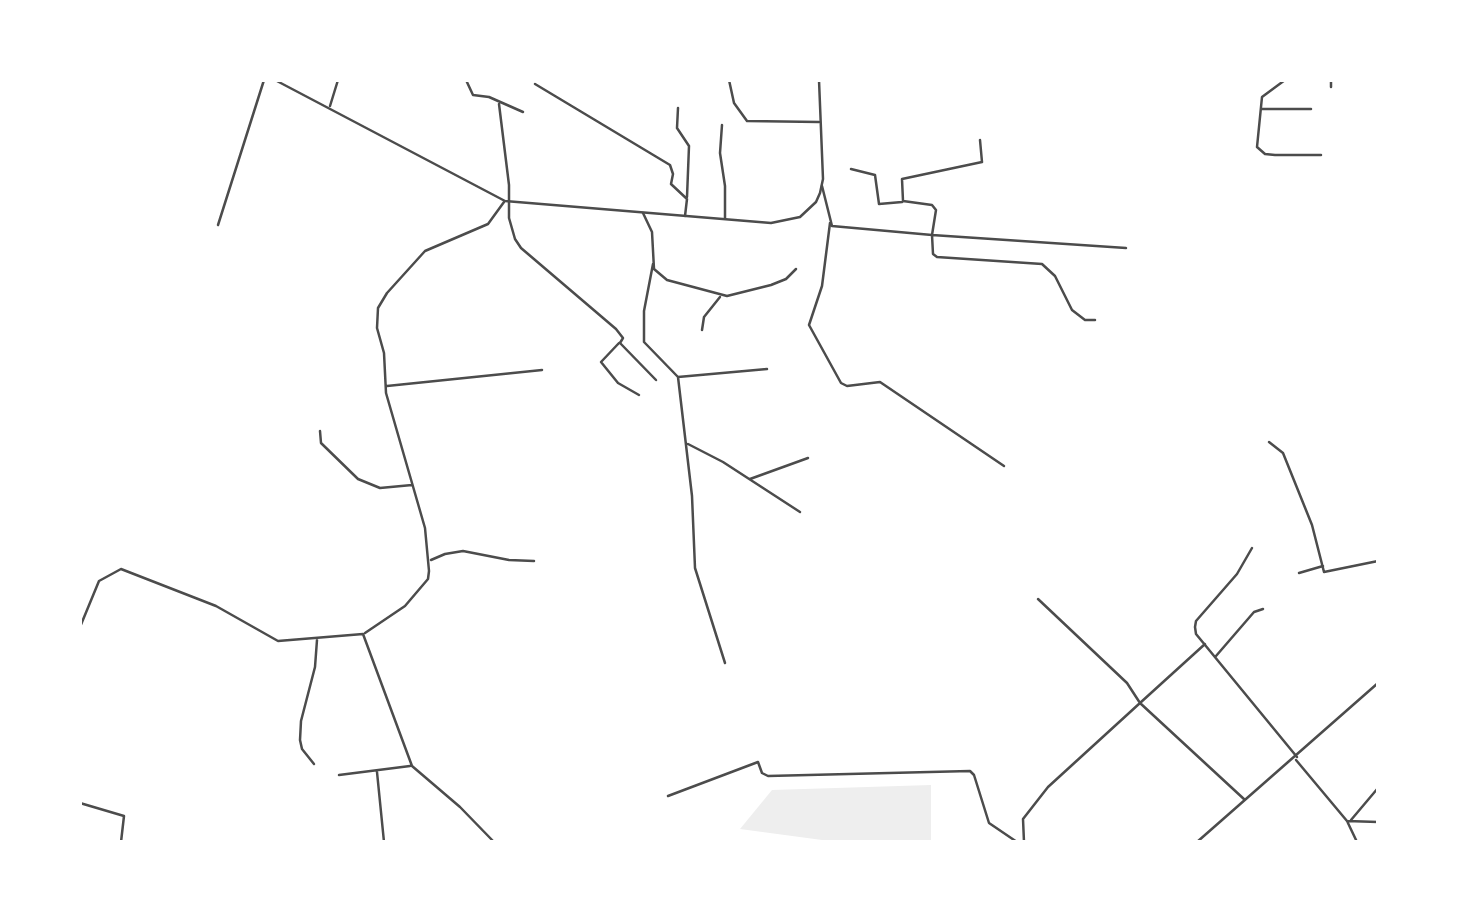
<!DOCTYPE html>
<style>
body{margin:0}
#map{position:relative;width:1458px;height:922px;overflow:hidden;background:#fff;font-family:Cabin,sans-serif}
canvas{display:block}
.frame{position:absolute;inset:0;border:82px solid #fff;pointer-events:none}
</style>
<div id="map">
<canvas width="1458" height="922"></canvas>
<div class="frame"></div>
</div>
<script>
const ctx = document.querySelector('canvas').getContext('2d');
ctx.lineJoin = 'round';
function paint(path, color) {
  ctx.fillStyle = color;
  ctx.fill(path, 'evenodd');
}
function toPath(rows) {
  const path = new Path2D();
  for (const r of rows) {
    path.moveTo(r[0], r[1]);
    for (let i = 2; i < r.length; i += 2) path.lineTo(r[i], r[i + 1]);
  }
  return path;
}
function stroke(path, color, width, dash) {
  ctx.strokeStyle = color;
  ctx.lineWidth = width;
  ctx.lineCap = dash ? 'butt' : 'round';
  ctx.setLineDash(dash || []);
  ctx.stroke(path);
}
const green = toPath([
 [931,785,931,842,837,842,740,829,772,790]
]);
const minor = toPath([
 [466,80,473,95,489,97,523,112],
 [729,80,734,103,747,121,819,122],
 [1285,80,1262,97,1257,147,1265,154,1275,155,1321,155],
 [1331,80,1331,87],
 [535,84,670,165,673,174,671,184,687,199,685,216],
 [499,104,509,185,509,218,515,239,521,248,616,329,623,338,620,343,656,380],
 [330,106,338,80],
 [678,108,677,128,689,146,687,197],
 [1262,109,1311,109],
 [722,125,720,153,725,186,725,218],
 [851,169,875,175,879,204,902,202],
 [822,186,832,226,932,235,936,210,932,205,903,201,902,179,982,162,980,140],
 [643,213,652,232,654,269,667,280,727,296,771,285,786,279,796,269],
 [830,223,822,286,809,325,841,383,847,386,880,382,1004,466],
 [218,225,264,80],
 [653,264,644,311,644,342,678,377,767,369],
 [1095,320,1085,320,1072,310,1055,276,1042,264,937,257,933,254,932,235,1126,248],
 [702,330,704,317,720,297],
 [619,343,601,362,618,383,639,395],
 [678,377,692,496,695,568,725,663],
 [387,386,542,370],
 [320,431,321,443,358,479,380,488,412,485],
 [1269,442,1283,453,1312,525,1324,572,1378,561],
 [688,444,723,462,800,512],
 [750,479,808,458],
 [1252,548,1237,574,1196,621,1195,627,1196,634,1297,757],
 [431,560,445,554,463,551,509,560,534,561],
 [1299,573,1323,566],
 [80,627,99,581,121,569,216,606,278,641,363,634,412,766,460,807,494,842],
 [365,633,405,606,428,579,429,571,425,528,386,393,384,353,377,328,378,308,387,293,425,251,488,224,504,202],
 [1205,644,1140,703,1245,800],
 [1216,656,1254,612,1263,609],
 [1296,760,1347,821,1357,842],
 [314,764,302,749,300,740,301,721,315,667,317,640],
 [377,772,384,842],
 [339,775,410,766],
 [668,796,758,762,762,773,768,776,970,771,974,775,989,823,1017,842],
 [80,803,124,816,121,842],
 [1351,820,1378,788],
 [1347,821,1378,822],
 [1024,842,1023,819,1048,787,1140,703,1127,683,1038,599],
 [1197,842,1378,683]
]);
const tertiary = toPath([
 [275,80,505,201,771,223,800,217,816,202,820,193,823,179,819,80]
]);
paint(green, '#eee');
stroke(minor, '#4c4c4c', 2.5);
stroke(tertiary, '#4c4c4c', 2.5);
</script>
